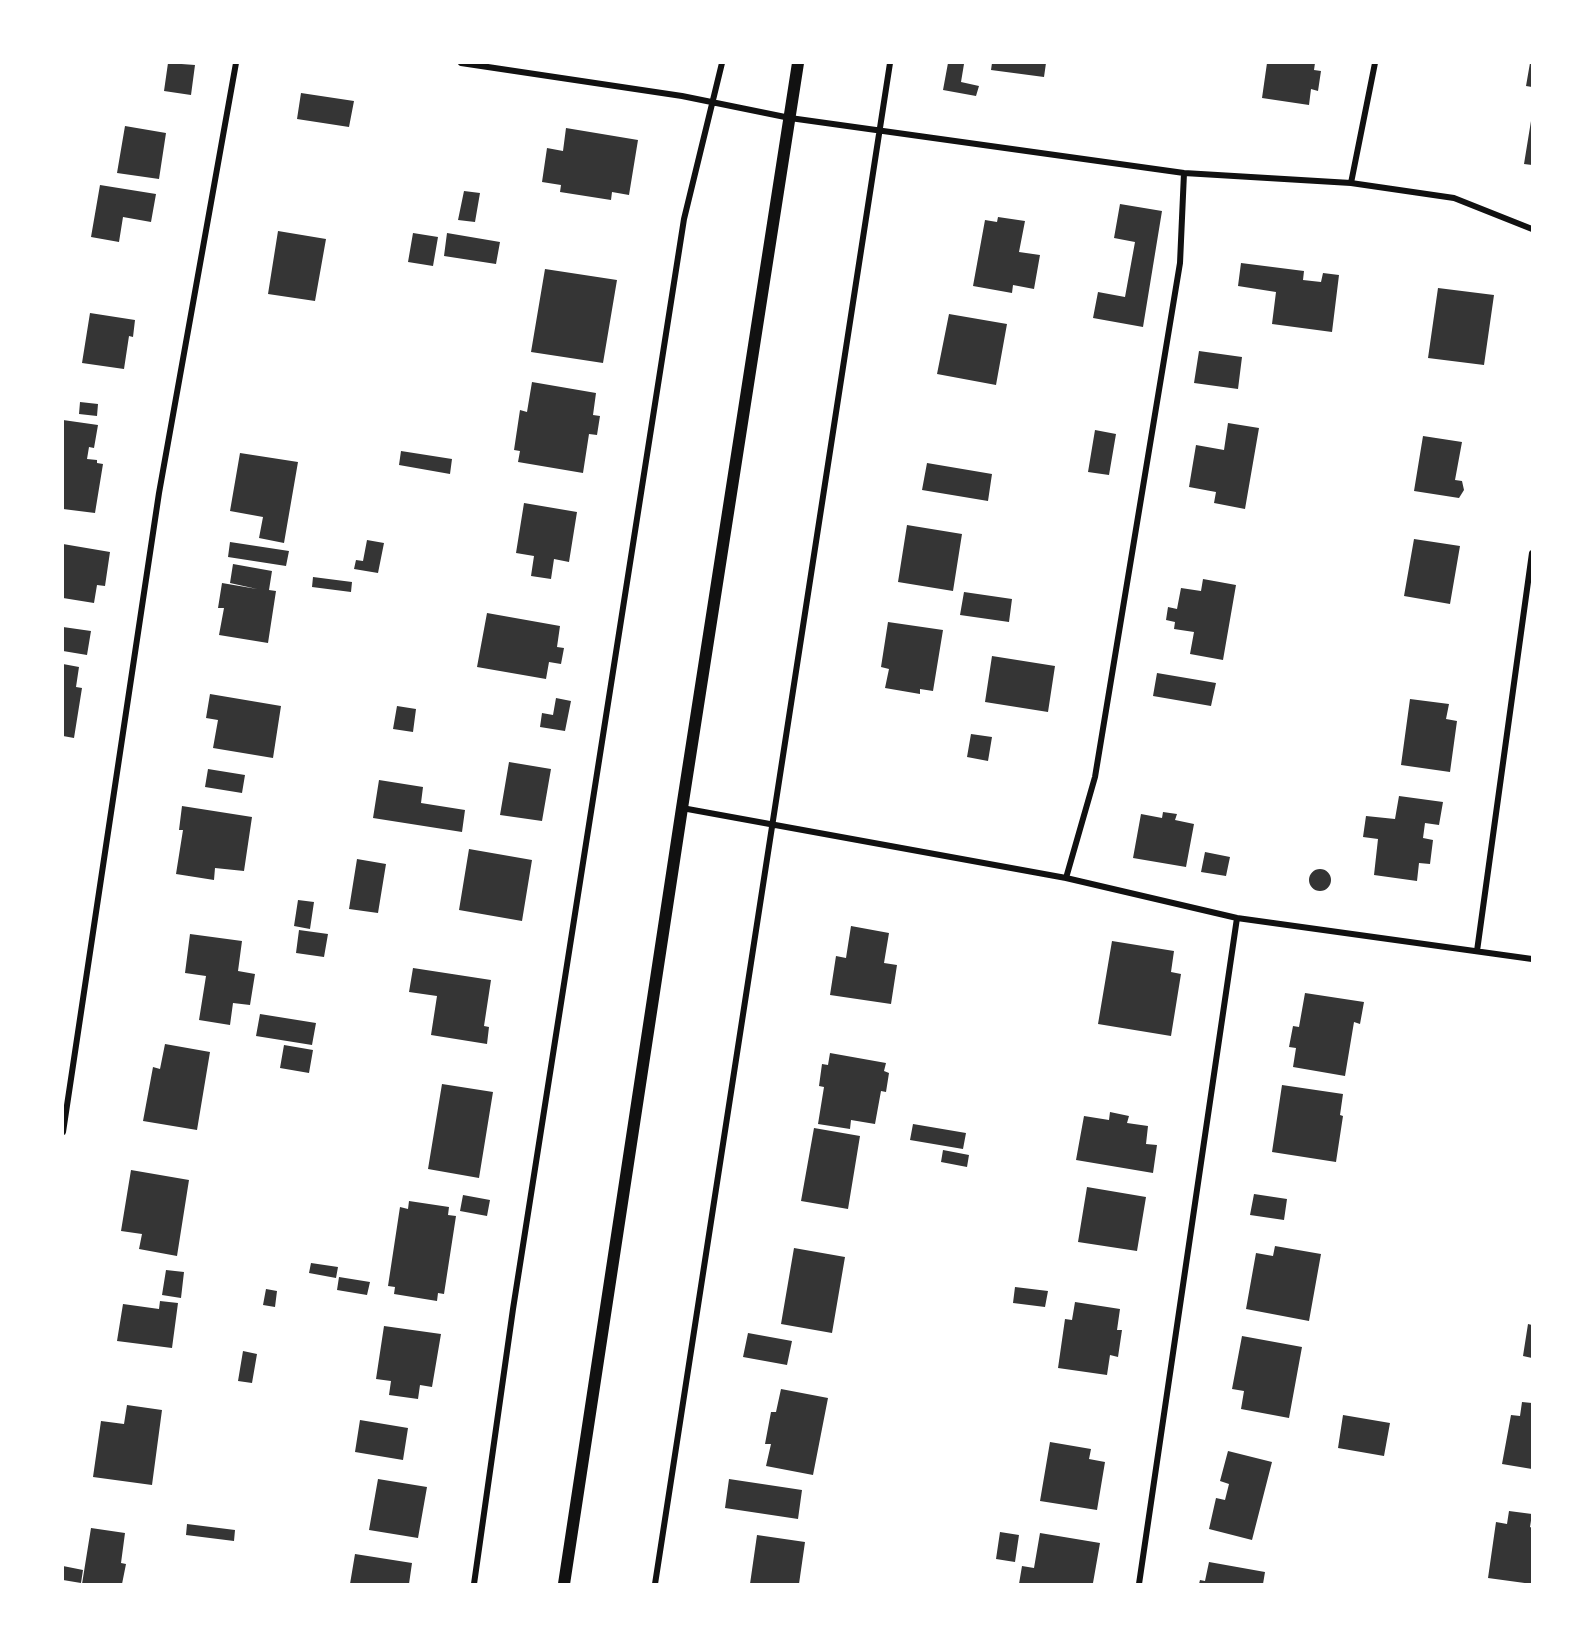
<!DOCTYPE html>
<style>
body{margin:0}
#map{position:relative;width:1595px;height:1647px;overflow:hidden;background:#fff;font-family:"DejaVu Sans",sans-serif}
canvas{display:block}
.frame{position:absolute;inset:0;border:64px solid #fff;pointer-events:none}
</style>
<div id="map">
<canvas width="1595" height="1647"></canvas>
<div class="frame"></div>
</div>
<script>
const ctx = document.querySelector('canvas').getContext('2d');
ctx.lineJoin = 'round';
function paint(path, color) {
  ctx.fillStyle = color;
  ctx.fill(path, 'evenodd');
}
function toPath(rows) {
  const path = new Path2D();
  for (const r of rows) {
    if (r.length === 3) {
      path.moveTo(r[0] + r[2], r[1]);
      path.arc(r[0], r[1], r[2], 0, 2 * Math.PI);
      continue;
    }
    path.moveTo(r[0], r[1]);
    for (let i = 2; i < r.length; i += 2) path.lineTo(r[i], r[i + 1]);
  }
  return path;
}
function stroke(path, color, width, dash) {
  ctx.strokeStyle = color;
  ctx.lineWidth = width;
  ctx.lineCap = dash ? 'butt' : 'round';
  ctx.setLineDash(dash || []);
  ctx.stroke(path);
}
const building = toPath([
 [168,63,195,65,191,95,164,91],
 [948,63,964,64,961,82,979,86,976,96,943,90],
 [992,63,1046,63,1044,77,991,70],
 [1267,63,1315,63,1314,70,1321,71,1318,91,1311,89,1309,105,1262,98],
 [1530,63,1532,63,1532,87,1526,86],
 [301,93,354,101,349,127,297,119],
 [1531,121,1532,121,1532,165,1524,164],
 [125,126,166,133,159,179,117,173],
 [566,128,638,140,629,195,612,192,611,200,560,192,561,185,542,182,547,148,563,151],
 [100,185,156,194,151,222,123,217,119,242,91,237],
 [464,191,480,193,475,222,458,220],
 [1120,204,1162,211,1143,327,1093,318,1098,292,1125,297,1135,242,1114,238],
 [998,217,1025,221,1019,252,1040,255,1034,289,1013,285,1012,293,973,286,985,220,997,222],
 [278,231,326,239,315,301,268,294],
 [413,233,438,237,433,266,408,262],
 [447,233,500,242,496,264,444,256],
 [1241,263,1304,271,1303,280,1321,282,1323,273,1339,275,1332,332,1272,324,1276,292,1238,286],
 [545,269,617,280,603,363,531,352],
 [1438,288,1494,295,1484,365,1428,358],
 [90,313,135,320,133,337,129,336,124,369,82,363],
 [949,314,1007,324,996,385,937,374],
 [1199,351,1242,357,1238,389,1194,383],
 [532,382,596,393,593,415,600,416,597,435,589,434,583,473,518,462,520,451,514,450,520,410,527,412],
 [80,402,98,404,97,416,79,414],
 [63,420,98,425,94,448,89,447,87,459,97,460,97,463,103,464,95,513,63,509],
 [1228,423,1259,428,1245,509,1214,503,1216,492,1189,487,1196,445,1224,450],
 [1095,430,1116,434,1109,475,1088,472],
 [1423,436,1462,442,1455,480,1462,481,1464,490,1459,498,1414,491],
 [401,451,452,459,450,474,399,465],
 [240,453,298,462,284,543,259,538,263,517,230,511],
 [927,463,992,474,988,501,922,490],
 [524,503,577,512,569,562,554,559,551,579,531,576,534,556,516,553],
 [907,525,962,534,953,591,898,582],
 [1414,539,1460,546,1450,604,1404,596],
 [367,540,384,543,378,573,354,569,356,560,363,561],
 [230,542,289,551,286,566,228,557],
 [63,544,110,552,105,586,97,585,94,603,63,598],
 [233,564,272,571,269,590,276,591,268,643,219,635,224,608,218,608,222,583,257,589,230,583],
 [313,577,352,582,351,592,312,587],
 [1203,579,1236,585,1223,660,1190,654,1194,632,1174,629,1175,622,1166,620,1168,607,1177,609,1181,588,1201,591],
 [964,592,1012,599,1009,622,960,615],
 [487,613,560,626,557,647,564,648,561,664,549,662,546,679,477,667],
 [888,622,943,630,933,691,920,689,920,694,885,688,889,669,881,667],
 [63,627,91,631,87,655,63,651],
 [992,656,1055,666,1048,712,985,702],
 [63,664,79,667,76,687,82,688,74,738,63,736],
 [1157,673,1216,683,1211,706,1153,696],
 [210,694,281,706,273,758,213,748,218,720,206,718],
 [556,698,571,701,565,731,540,727,542,713,553,715],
 [1410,699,1449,704,1446,719,1457,721,1450,772,1401,765],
 [397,706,416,709,413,732,393,729],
 [971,734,992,737,988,761,967,757],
 [509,762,551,769,542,821,500,815],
 [208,769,245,775,242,793,205,787],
 [379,780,423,787,421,803,465,810,462,832,373,818],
 [1399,796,1443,802,1439,825,1425,823,1423,838,1433,840,1430,864,1419,863,1417,881,1374,875,1378,839,1363,837,1366,816,1395,819],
 [182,806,252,817,244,871,215,868,214,880,176,874,183,830,179,830],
 [1163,812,1177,814,1175,820,1194,824,1186,867,1133,858,1141,814,1162,818],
 [469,849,532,860,522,921,459,910],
 [1205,852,1230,857,1226,876,1201,872],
 [357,859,386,864,378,913,349,909],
 [1320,880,11],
 [298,900,314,902,310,929,294,926],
 [851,926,889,933,884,963,897,965,891,1004,830,995,836,956,846,958],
 [299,930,328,934,324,957,296,953],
 [190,934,242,941,238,971,255,974,250,1005,233,1003,230,1025,199,1020,206,976,185,973],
 [1112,941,1174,951,1171,972,1181,974,1171,1036,1098,1024],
 [413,968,491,980,484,1026,489,1027,487,1044,431,1035,437,996,409,992],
 [1305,993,1364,1002,1360,1024,1354,1022,1345,1076,1293,1067,1296,1048,1289,1047,1293,1026,1299,1027],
 [260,1014,316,1023,312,1045,256,1036],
 [165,1044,210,1052,197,1130,143,1121,153,1067,160,1069],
 [284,1045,313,1050,309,1073,280,1068],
 [830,1053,886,1063,884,1071,889,1073,886,1092,881,1091,875,1124,851,1120,850,1129,818,1124,824,1087,819,1086,822,1064,828,1065],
 [442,1084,493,1092,479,1178,428,1169],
 [1282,1085,1343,1094,1340,1115,1343,1116,1336,1162,1272,1152],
 [1110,1112,1129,1116,1127,1123,1148,1126,1146,1144,1157,1145,1153,1173,1076,1160,1084,1116,1109,1120],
 [913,1124,966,1133,963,1149,910,1140],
 [814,1128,860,1136,848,1209,801,1201],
 [943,1150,969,1155,967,1167,941,1162],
 [131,1170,189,1180,177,1256,139,1249,142,1234,121,1231],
 [1087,1187,1146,1197,1137,1251,1078,1242],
 [1254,1194,1287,1199,1284,1220,1250,1215],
 [463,1195,490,1200,487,1216,460,1211],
 [409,1201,449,1207,448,1215,456,1216,444,1294,438,1293,437,1301,394,1294,395,1287,388,1286,400,1207,408,1209],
 [1275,1246,1321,1254,1309,1321,1246,1309,1256,1253,1273,1256],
 [794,1248,845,1257,832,1333,781,1324],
 [311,1263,338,1267,336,1278,309,1273],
 [166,1270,184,1272,181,1298,162,1295],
 [339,1277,370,1282,367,1295,337,1290],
 [1015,1287,1048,1291,1045,1307,1013,1303],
 [266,1289,277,1291,275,1307,263,1305],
 [160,1301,178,1303,172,1348,117,1341,123,1304,159,1309],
 [1075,1302,1120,1309,1117,1330,1122,1330,1118,1357,1110,1355,1107,1375,1058,1368,1065,1319,1072,1320],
 [1528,1324,1532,1325,1532,1358,1523,1356],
 [384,1326,441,1334,432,1387,420,1385,418,1399,389,1395,391,1381,376,1379],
 [748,1333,792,1341,787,1365,743,1357],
 [1242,1336,1302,1347,1289,1418,1241,1409,1244,1391,1232,1389],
 [243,1351,257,1354,252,1383,238,1381],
 [781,1389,828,1398,813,1475,766,1466,771,1444,765,1444,771,1412,776,1412],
 [1522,1402,1532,1403,1532,1469,1502,1464,1511,1415,1520,1416],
 [127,1405,162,1410,152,1485,93,1477,101,1421,124,1424],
 [1343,1415,1390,1423,1384,1456,1338,1448],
 [360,1420,408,1428,403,1460,355,1452],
 [1050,1442,1091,1449,1089,1459,1105,1462,1097,1510,1040,1501],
 [1228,1451,1272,1462,1252,1540,1209,1529,1216,1498,1225,1500,1229,1484,1220,1481],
 [378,1479,427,1487,418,1538,369,1530],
 [729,1479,802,1490,798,1519,725,1508],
 [1509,1511,1532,1514,1530,1527,1532,1528,1532,1584,1488,1578,1496,1522,1507,1524],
 [187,1524,235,1530,234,1541,186,1535],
 [91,1528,125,1533,121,1563,126,1564,122,1584,82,1584],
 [1000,1532,1019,1535,1015,1562,996,1559],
 [1040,1533,1100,1543,1093,1583,1019,1584,1022,1566,1034,1568],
 [757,1535,805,1542,799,1584,750,1584],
 [355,1554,412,1563,409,1584,350,1584],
 [1209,1562,1265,1572,1263,1584,1199,1584,1200,1580,1205,1581],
 [63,1566,83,1570,81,1583,63,1580]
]);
const minor = toPath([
 [461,63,682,96,790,118,1184,173,1351,183,1454,198,1532,229],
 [1351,183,1375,63],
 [682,808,1066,878,1237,918,1532,959],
 [1066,878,1095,777,1180,263,1184,173],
 [1477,951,1532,553],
 [63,1132,159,493,236,63],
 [474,1584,513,1309,684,219,722,63],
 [655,1584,890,63],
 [1139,1584,1237,918]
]);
const secondary = toPath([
 [564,1584,682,808,798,63]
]);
paint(building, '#353535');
stroke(minor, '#111', 6);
stroke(secondary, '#111', 12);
</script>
